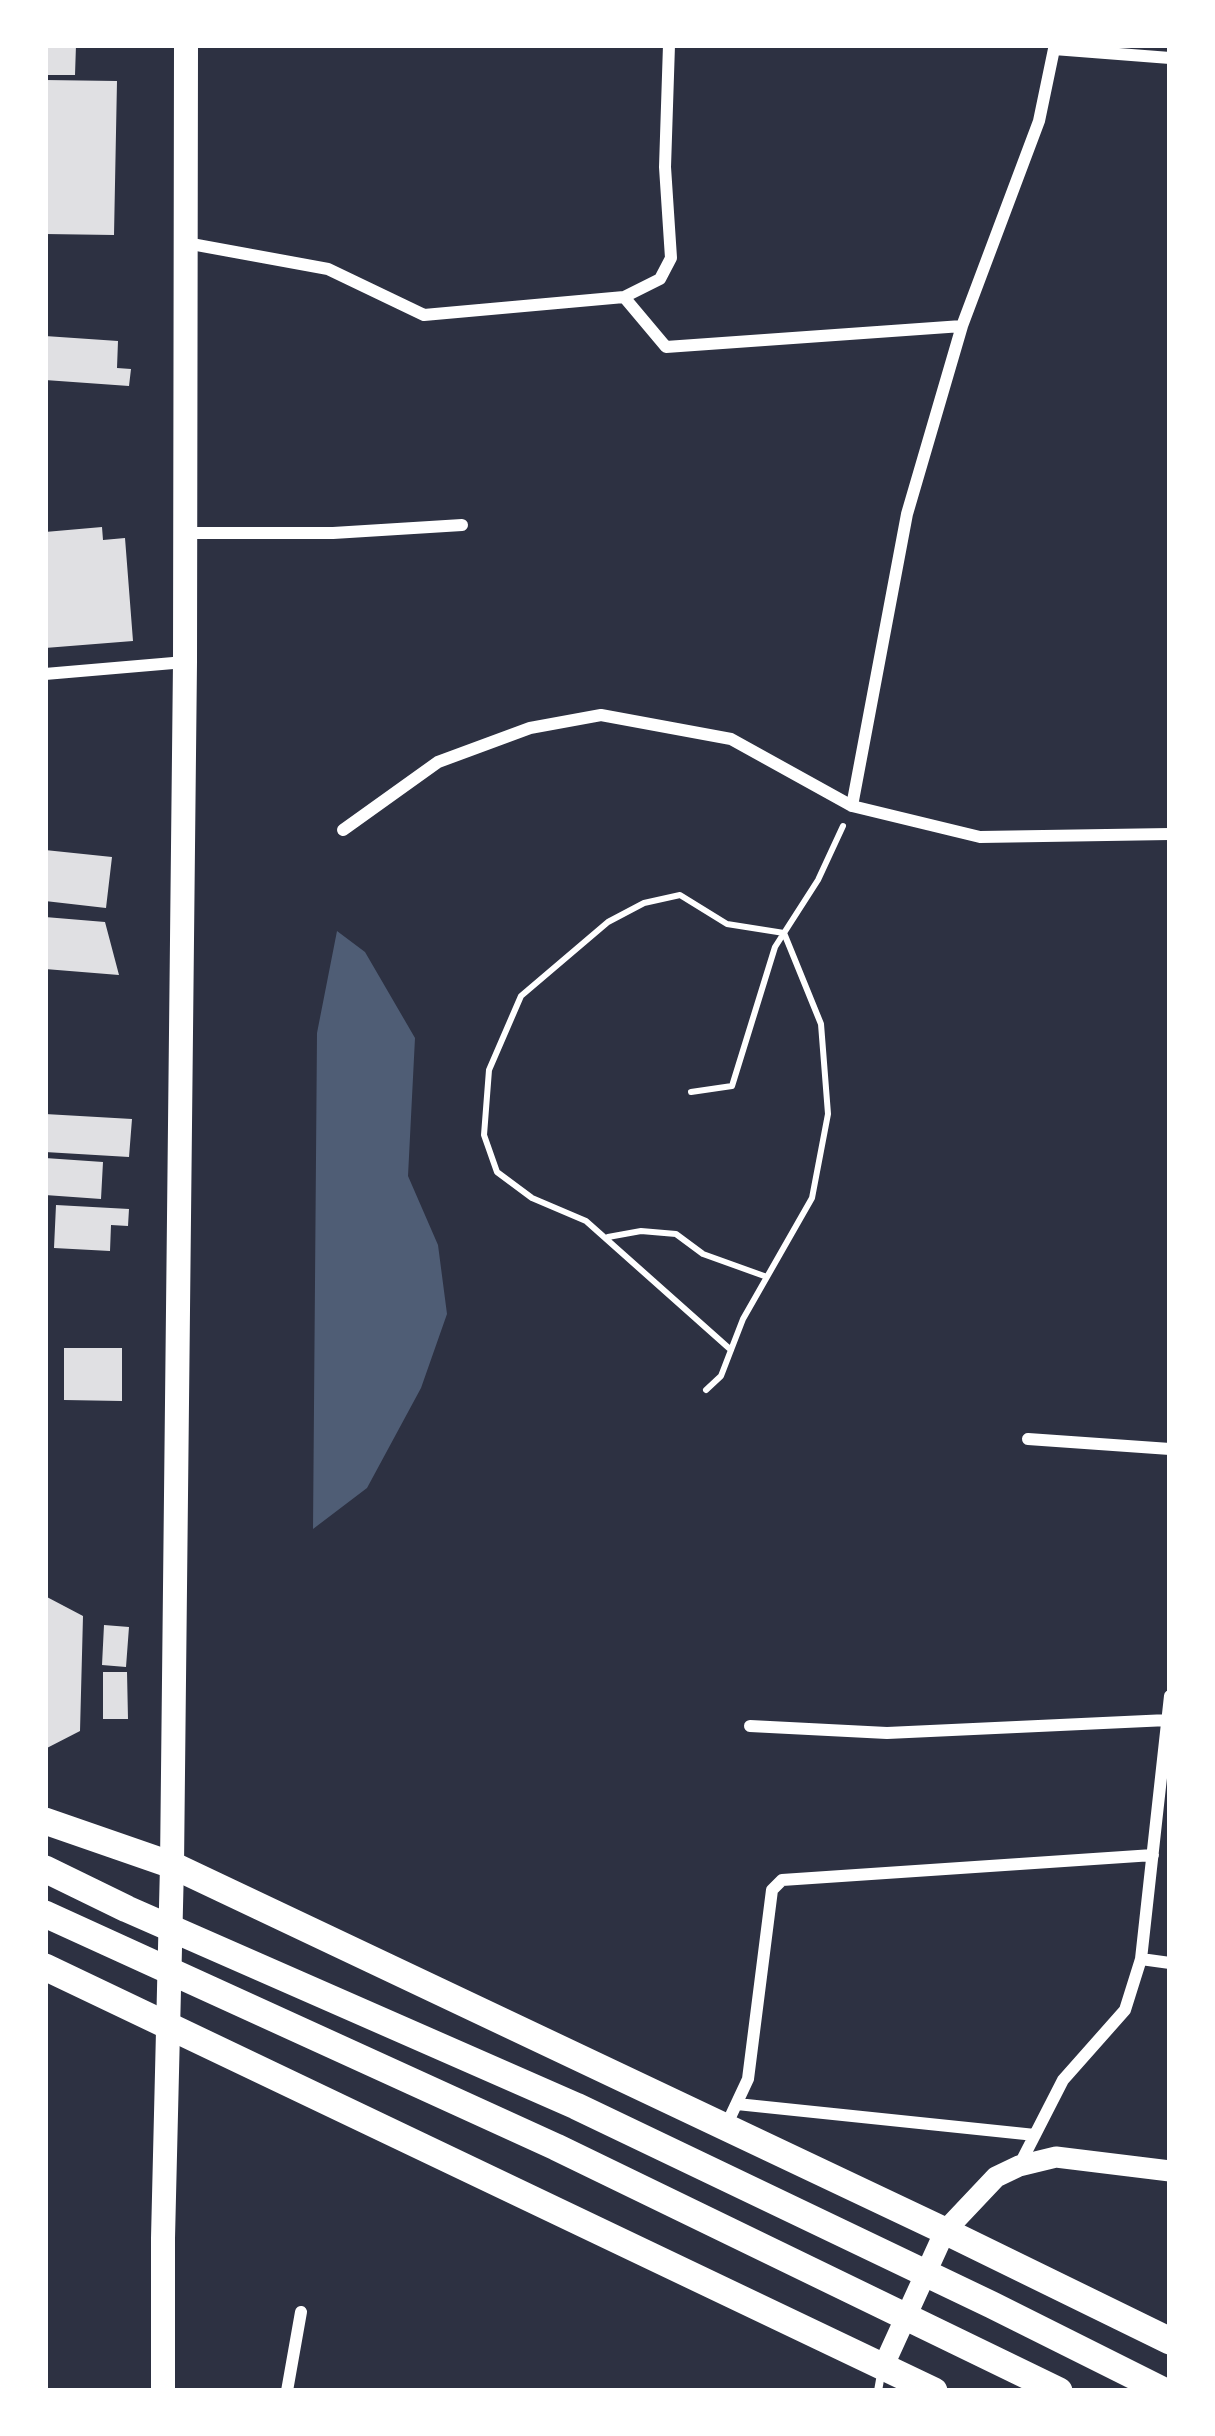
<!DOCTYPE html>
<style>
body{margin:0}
#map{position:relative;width:1215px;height:2436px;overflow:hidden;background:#2d3142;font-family:Figtree,sans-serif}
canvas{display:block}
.frame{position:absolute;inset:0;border:48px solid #fff;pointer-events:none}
</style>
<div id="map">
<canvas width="1215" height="2436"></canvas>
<div class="frame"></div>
</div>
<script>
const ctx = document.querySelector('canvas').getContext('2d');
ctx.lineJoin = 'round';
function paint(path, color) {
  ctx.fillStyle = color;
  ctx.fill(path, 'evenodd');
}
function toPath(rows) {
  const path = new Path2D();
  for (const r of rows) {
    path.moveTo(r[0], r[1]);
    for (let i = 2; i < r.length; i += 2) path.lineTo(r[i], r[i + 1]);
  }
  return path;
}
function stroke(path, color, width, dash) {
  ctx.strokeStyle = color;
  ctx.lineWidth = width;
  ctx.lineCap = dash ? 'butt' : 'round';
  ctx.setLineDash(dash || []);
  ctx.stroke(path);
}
const water = toPath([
 [337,931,365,952,415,1038,408,1176,438,1245,447,1314,421,1388,367,1488,313,1529,317,1033]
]);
const building = toPath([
 [45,45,76,45,75,75,45,75],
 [45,80,117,81,114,235,45,234],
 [45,336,118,341,117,368,131,369,129,386,45,380],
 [102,527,103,540,125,538,133,641,45,648,45,532],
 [45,850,112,857,106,908,45,901],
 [45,917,105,922,119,975,45,969],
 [45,1114,132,1119,129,1157,45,1152],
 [45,1158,103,1162,101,1199,45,1195],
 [56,1205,129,1209,128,1226,111,1225,110,1251,54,1248],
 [64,1348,122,1348,122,1401,64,1400],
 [45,1596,83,1616,80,1731,45,1749],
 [104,1625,129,1627,126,1667,102,1665],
 [103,1672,127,1672,128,1719,103,1719]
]);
const path = toPath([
 [691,1092,732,1086,775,947,818,880,843,826],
 [608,1237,641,1231,676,1234,703,1254,767,1277],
 [706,1390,721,1376,731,1350,743,1319,812,1198,828,1114,821,1024,784,933,727,924,680,895,644,903,608,922,521,996,489,1070,484,1135,497,1172,532,1198,586,1221,731,1350]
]);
const service = toPath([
 [878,2391,881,2374]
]);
const minor = toPath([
 [186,243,328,269,424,315,624,297,666,347,962,326,907,514,852,806],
 [624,297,660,279,671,258,665,167,669,45],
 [962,326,1039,121,1054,49,1170,58],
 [185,533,333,533,462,525],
 [45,674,185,662],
 [343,830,438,762,530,728,601,715,731,739,852,806,980,837,1170,834],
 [1028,1439,1170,1449],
 [750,1726,887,1733,1168,1720],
 [1141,1959,1170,1963],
 [737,2104,1035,2135],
 [726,2126,748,2079,772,1890,782,1880,1153,1855],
 [1019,2166,1063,2080,1125,2010,1141,1959,1170,1696],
 [287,2391,301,2312]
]);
const tertiary = toPath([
 [883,2367,945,2231,996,2177,1019,2166,1056,2157,1170,2171]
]);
const primary = toPath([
 [163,2391,163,2238,172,1865,185,662,186,45]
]);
const trunk = toPath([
 [45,1821,172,1865,945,2231,1170,2341],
 [45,1869,127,1909,576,2106,992,2305,1164,2391],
 [45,1914,556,2147,1059,2391],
 [45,1967,934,2391]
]);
paint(water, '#4f5d75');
paint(building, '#e0e0e3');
stroke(path, '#fff', 6);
stroke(service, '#fff', 8);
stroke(minor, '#fff', 12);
stroke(tertiary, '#fff', 21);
stroke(primary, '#fff', 24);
stroke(trunk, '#fff', 27);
</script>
